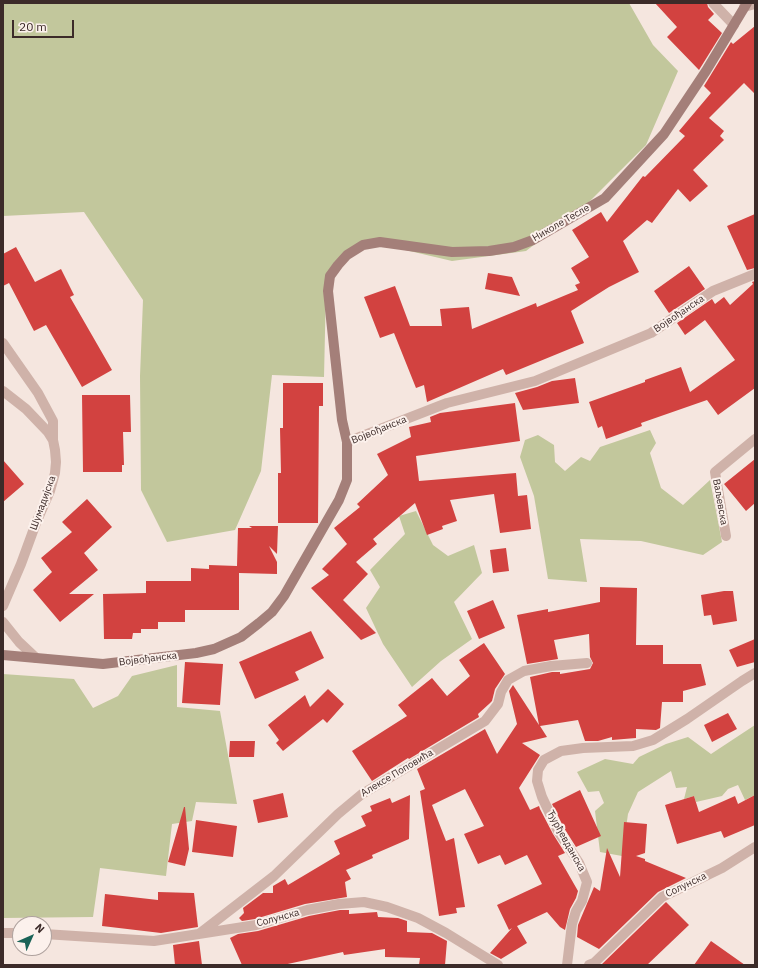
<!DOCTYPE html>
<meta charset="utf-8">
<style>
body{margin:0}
#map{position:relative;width:758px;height:968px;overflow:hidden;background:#f5e6df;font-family:"IBM Plex Sans",sans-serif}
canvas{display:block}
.frame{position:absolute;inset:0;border:4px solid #3c2b29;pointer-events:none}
.north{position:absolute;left:12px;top:916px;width:40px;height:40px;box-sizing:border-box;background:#fcf1ec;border:1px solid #afa29e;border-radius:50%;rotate:45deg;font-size:11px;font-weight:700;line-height:16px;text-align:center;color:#3c2b29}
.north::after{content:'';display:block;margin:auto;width:14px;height:18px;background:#1a6357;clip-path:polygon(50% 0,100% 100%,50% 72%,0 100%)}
.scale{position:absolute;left:12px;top:20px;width:62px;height:18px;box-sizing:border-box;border:2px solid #3c2b29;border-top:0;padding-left:5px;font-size:12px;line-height:14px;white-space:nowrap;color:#3c2b29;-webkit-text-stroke:3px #fcf1ec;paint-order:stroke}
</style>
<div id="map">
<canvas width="758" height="968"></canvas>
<div class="frame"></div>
<div class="north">N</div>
<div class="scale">20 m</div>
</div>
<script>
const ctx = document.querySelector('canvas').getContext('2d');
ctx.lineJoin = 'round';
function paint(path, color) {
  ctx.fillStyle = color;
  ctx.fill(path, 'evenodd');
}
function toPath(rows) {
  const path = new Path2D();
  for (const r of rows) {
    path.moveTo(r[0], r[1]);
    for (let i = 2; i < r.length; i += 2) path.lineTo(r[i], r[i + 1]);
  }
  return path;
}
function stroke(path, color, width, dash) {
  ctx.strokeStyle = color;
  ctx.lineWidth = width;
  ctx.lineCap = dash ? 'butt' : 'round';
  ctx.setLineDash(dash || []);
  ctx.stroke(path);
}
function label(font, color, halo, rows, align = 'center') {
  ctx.font = font + ' "IBM Plex Sans",sans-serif';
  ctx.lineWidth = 4;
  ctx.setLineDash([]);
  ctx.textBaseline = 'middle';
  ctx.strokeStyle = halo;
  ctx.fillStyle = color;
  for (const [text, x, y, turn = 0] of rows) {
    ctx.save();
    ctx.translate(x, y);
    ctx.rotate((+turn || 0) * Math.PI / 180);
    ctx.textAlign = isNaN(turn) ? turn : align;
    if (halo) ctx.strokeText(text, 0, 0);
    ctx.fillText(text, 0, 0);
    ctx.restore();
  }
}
const green = toPath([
 [3,3,629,3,653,45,678,71,646,145,587,204,526,251,452,261,363,240,326,287,324,377,272,375,261,471,235,530,167,542,141,490,140,376,143,300,84,212,3,216],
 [650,430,656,443,650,453,661,488,683,505,710,480,722,542,703,555,641,541,580,539,587,582,548,579,534,496,520,457,525,440,538,435,554,445,555,462,565,471,581,457,590,461,600,447],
 [416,511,433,545,448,556,474,545,482,573,454,602,472,639,441,661,412,687,383,644,366,608,380,587,370,570,405,534,399,516],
 [177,665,177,707,220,711,237,804,196,802,192,821,172,824,166,876,100,868,93,917,3,918,3,674,74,679,93,708,118,696,132,676],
 [755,725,755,795,745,800,738,785,728,789,722,796,696,802,694,796,684,799,687,787,676,788,671,771,638,792,628,814,622,856,600,852,595,811,604,803,599,791,588,792,577,772,605,759,633,764,639,757,666,744,688,737,711,754]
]);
const building = toPath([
 [655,3,707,3,708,7,714,14,708,20,722,33,699,70,667,37,677,27],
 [755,26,755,94,744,83,709,118,724,131,720,136,724,140,693,170,708,186,690,202,678,189,652,223,647,220,623,241,639,272,609,287,571,311,584,343,506,375,503,369,427,402,424,385,416,388,394,333,380,338,364,297,395,286,410,326,442,326,440,309,469,307,472,329,536,303,537,307,578,290,575,285,580,283,571,268,589,257,572,230,601,212,607,222,643,176,645,177,685,136,679,131,711,93,704,86,731,42,733,44],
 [755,214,755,268,747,270,727,226],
 [16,247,35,282,61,269,74,295,70,297,112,370,82,387,46,325,34,331,9,283,3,286,3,254],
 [689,266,705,289,669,313,654,291],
 [488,273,512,277,520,296,485,289],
 [755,281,755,388,718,415,707,400,641,423,642,426,606,439,602,426,598,428,589,402,645,382,645,380,681,367,690,392,735,360,705,320,685,335,677,323,712,299,715,304,724,297,730,305,753,284,752,282],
 [575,378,579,403,523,410,515,393,537,387,552,381],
 [283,383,323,383,323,406,319,406,318,523,278,523,278,473,281,473,280,428,283,428],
 [82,395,130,395,131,432,123,432,124,465,122,465,122,472,83,472],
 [515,403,520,441,416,456,419,481,516,473,518,496,527,495,531,529,500,533,494,494,450,500,457,521,442,526,443,529,427,535,415,503,373,539,377,544,356,562,368,574,343,600,376,633,361,640,311,588,329,575,322,569,347,544,334,528,360,507,357,504,388,475,377,454,411,437,409,427,431,422,430,417,440,413],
 [755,459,755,503,746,511,724,484],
 [3,460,24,484,3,502],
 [87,499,112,527,84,553,98,570,69,594,94,594,60,622,33,590,52,572,41,558,72,532,62,522],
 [249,526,278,526,277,554,269,546,277,562,277,574,239,573,239,610,185,610,185,622,158,622,158,629,141,629,141,633,133,633,132,639,104,639,103,594,146,593,146,581,191,581,191,568,209,569,209,565,237,566,238,528,252,528],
 [506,548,509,571,493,573,490,550],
 [600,587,637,588,636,645,663,645,663,664,701,664,706,685,683,691,683,702,662,702,660,728,656,730,636,729,636,738,612,740,612,737,598,741,585,741,578,720,540,726,547,737,522,743,540,755,519,788,530,810,539,806,540,809,553,834,565,853,558,856,578,891,576,898,570,909,565,930,560,927,547,912,517,926,527,943,501,959,490,953,512,928,509,930,497,905,542,884,527,855,505,865,500,855,478,864,464,834,484,826,465,789,432,805,446,841,454,838,465,907,456,908,457,913,439,916,420,791,425,789,417,769,485,729,497,754,517,724,509,691,513,685,539,725,530,677,552,672,560,672,560,674,590,669,593,663,590,657,589,634,554,640,558,659,527,664,517,615,548,609,548,612,600,602],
 [724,591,733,591,737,621,713,625,711,615,704,616,701,595],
 [493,600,505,628,479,639,467,611],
 [311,631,324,658,295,672,299,680,255,699,239,662],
 [755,639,755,662,737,667,729,650],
 [484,643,505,674,495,689,492,701,489,704,478,714,479,717,409,759,408,758,372,781,352,751,407,716,398,705,432,678,447,696,470,676,459,660],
 [185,662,223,664,220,705,182,703],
 [328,689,344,704,327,723,323,719,283,751,276,743,279,740,268,725,305,695,310,707],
 [728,713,737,729,712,742,704,725],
 [230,741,255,741,254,757,229,757],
 [580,790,601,836,576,847,564,828,552,804],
 [283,793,288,817,258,823,253,800],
 [410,795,409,839,372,855,373,858,346,870,351,879,345,882,347,897,305,904,255,919,242,921,239,918,244,913,243,908,263,893,273,893,273,886,285,879,288,885,340,854,334,841,366,826,361,816,372,811,370,806,390,798,392,803],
 [755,795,755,825,724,838,721,831,677,844,665,805,694,796,699,812,735,796,738,804],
 [184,807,185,807,189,849,185,866,168,862],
 [196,820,237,826,233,857,192,852],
 [624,822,647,824,645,853,636,856,645,859,645,861,686,878,658,892,599,949,577,937,578,925,594,887,600,891,607,848,620,877],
 [158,892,194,893,198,927,161,933,102,926,105,894,158,900],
 [666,902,689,925,647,965,601,965],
 [340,910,349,910,349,914,377,912,378,917,398,918,407,921,407,932,432,933,447,941,445,965,419,965,420,958,385,957,385,949,344,955,343,952,283,965,242,965,230,938,238,934,258,931,309,916],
 [199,941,202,965,175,965,173,945],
 [711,941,745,965,694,965]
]);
const street = toPath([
 [713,3,734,25],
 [744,7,755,4],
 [3,343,38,393,53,421,53,440],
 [3,391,26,409,48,432,53,440,55,450,56,462,55,473,50,491,36,523,21,564,3,606],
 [347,442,447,403,535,381,651,333,713,291,755,274],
 [726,536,715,472,755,439],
 [3,622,19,642,36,658],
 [3,933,20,933],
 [44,934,154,941,256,925,307,910,339,904,364,902,387,907,418,918,446,933,498,965],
 [199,934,274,876,338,814,362,794,485,721,498,704,501,692,508,680,524,671,551,666,587,663],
 [567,965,572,924,576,911,582,901,587,882,579,863,558,831,542,797,537,781,538,770,544,760,561,751,583,748,633,746,653,740,687,719,742,681,755,673],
 [589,965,594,963,662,897,722,868,755,847]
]);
const secondary = toPath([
 [3,655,103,664,196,653,214,649,241,637,259,623,272,612,284,596,339,500,347,480,347,442,342,420,328,291,330,276,338,265,347,255,363,245,380,242,452,252,489,251,514,247,533,240,605,198,664,134,706,71,747,3]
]);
const streetNames = [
 ["Николе Тесле",561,223,-30],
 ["Војвођанска",679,314,-34],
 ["Војвођанска",379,430,-22],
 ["Ваљевска",720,502,80],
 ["Шумадијска",43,503,-70],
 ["Војвођанска",148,659,-7],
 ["Алексе Поповића",397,773,-31],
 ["Ђурђевданска",566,841,61],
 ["Солунска",686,885,-26],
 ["Солунска",278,918,-15]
];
paint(green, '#c2c79c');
paint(building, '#d24240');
stroke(street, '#cfb2a9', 10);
stroke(secondary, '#a47f79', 10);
label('10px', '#3c2b29', '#fcf1ec', streetNames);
</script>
